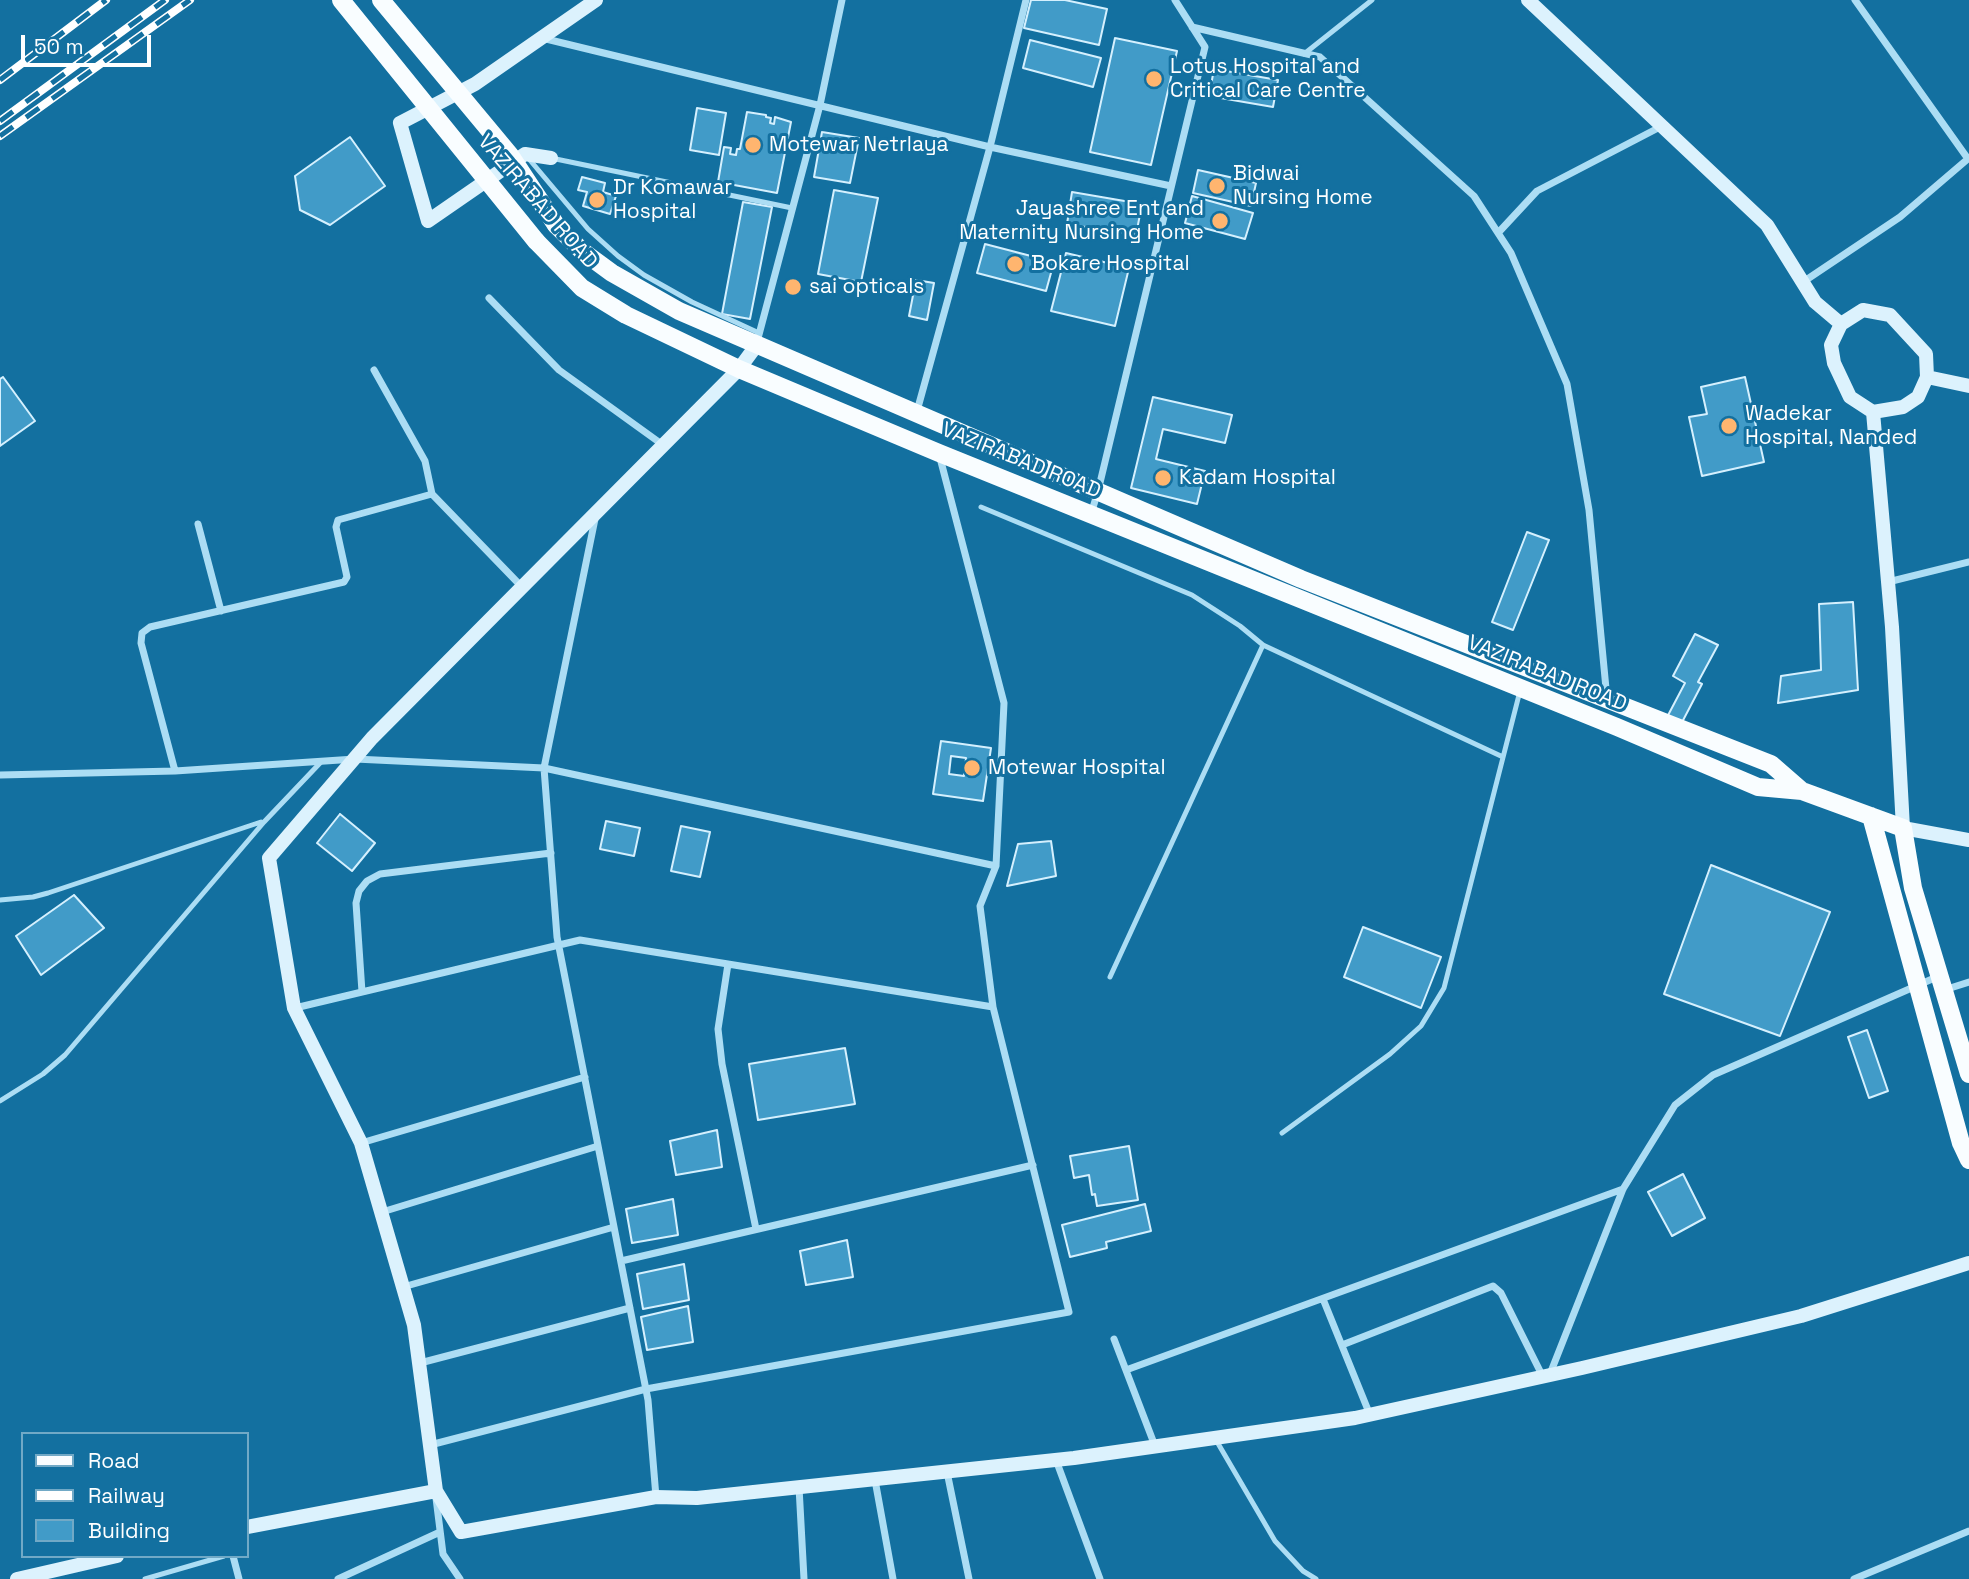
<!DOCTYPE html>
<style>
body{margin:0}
#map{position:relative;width:1969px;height:1579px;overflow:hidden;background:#1370a0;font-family:"Space Grotesk",sans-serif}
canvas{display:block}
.legend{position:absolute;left:21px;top:1432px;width:228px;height:126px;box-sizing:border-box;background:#1370a0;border:2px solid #71a9c6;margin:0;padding:9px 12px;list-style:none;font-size:21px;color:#fff}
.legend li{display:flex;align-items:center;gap:14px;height:35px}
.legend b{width:35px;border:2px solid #71a9c6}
.scale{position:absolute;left:21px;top:35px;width:130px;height:32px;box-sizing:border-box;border:4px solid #fff;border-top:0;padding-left:9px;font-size:21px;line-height:24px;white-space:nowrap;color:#fff;-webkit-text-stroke:5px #1370a0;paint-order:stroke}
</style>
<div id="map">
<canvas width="1969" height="1579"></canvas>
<ul class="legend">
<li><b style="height:9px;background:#f9fdff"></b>Road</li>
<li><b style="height:9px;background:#fff"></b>Railway</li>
<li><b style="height:19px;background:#419bc8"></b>Building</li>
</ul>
<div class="scale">50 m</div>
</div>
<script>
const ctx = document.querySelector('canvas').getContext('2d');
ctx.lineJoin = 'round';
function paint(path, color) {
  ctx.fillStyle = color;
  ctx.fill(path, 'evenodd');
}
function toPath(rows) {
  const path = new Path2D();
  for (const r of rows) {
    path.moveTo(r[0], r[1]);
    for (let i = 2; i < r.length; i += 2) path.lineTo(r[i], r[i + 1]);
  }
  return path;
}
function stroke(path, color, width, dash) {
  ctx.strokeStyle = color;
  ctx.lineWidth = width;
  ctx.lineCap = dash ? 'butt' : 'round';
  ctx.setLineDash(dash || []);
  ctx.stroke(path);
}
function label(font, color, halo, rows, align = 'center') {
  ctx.font = font + ' "Space Grotesk",sans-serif';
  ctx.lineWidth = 6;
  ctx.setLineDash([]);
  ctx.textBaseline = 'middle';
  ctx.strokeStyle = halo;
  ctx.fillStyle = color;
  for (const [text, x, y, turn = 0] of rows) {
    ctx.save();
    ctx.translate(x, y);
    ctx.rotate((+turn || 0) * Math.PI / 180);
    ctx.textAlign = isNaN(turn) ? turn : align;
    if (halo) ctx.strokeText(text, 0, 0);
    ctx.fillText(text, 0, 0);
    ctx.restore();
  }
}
const building = toPath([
 [1031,0,1065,0,1107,9,1099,45,1024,28,1031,0],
 [1115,38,1177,51,1151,165,1090,152,1115,38],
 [1030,40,1101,58,1093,87,1023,68,1030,40],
 [1214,69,1278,80,1273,107,1209,96,1214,69],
 [697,108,726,113,719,155,690,150,697,108],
 [747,112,766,115,766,117,771,118,770,123,774,124,775,117,791,122,777,193,718,182,724,147,731,148,730,154,736,155,737,149,740,149,747,112],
 [822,132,859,138,850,183,814,177,822,132],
 [350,137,385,186,330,225,300,210,295,176,350,137],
 [1198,170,1256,183,1251,206,1193,193,1198,170],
 [582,177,605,183,603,192,616,196,610,214,583,206,587,192,578,190,582,177],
 [834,190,878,198,861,282,818,274,834,190],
 [1072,192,1142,204,1136,235,1067,224,1072,192],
 [1192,196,1253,213,1245,239,1185,223,1192,196],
 [743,202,772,207,750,319,722,314,743,202],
 [985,244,1054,262,1046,291,977,273,985,244],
 [1066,253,1129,268,1115,326,1051,311,1066,253],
 [916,280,934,283,927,320,909,316,916,280],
 [3,377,35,421,0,446,0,379,3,377],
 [1745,377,1764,462,1702,476,1689,417,1707,414,1701,387,1745,377],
 [1153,397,1232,415,1225,443,1163,429,1156,459,1205,471,1197,504,1131,488,1153,397],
 [1527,532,1549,540,1513,630,1492,622,1527,532],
 [1853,602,1858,690,1778,703,1781,676,1821,670,1819,604,1853,602],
 [1695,634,1718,645,1698,682,1702,684,1679,728,1665,721,1685,683,1673,676,1695,634],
 [941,741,991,748,983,801,933,794,941,741],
 [951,756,966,758,964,776,949,774,951,756],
 [340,814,375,843,352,871,317,843,340,814],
 [606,821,640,828,634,856,600,849,606,821],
 [681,826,710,832,700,877,671,871,681,826],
 [1051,841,1056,876,1007,886,1018,844,1051,841],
 [1711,865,1830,912,1780,1036,1664,994,1711,865],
 [74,895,104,928,41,975,16,936,74,895],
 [1363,927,1441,957,1421,1008,1344,977,1363,927],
 [1867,1030,1888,1091,1869,1098,1848,1037,1867,1030],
 [845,1048,855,1104,758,1120,749,1064,845,1048],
 [717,1130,722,1167,676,1175,670,1141,717,1130],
 [1129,1146,1138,1200,1097,1206,1095,1194,1092,1195,1089,1175,1074,1178,1070,1156,1129,1146],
 [1683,1174,1705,1218,1672,1236,1648,1192,1683,1174],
 [673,1199,678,1235,632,1243,626,1209,673,1199],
 [1145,1204,1151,1231,1106,1242,1107,1248,1070,1257,1062,1225,1145,1204],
 [847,1240,853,1277,806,1285,800,1251,847,1240],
 [684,1264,689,1300,643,1309,637,1274,684,1264],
 [688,1306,693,1342,647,1350,641,1317,688,1306]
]);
const lane = toPath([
 [1304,54,1372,0],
 [551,158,792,208],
 [529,159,588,229,618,256,644,275,692,302,759,333],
 [981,507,1192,595,1240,626,1263,645,1503,757],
 [0,900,33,897,48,893,261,822],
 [1110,977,1263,645],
 [0,1101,43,1074,65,1055,264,822,321,762],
 [1282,1133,1390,1054,1421,1026,1444,988,1520,691],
 [1216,1440,1275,1541,1303,1571,1316,1579],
 [145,1579,224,1556]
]);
const street = toPath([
 [1855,0,1968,159],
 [1192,27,1320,57,1474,196,1511,253,1567,384,1589,510,1607,699],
 [542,38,990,147,1026,0],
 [1498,233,1537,191,1662,126],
 [1803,282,1900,217,1969,158],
 [489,298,559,370,663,445],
 [757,342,820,105,842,0],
 [374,370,425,461,432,494,522,587],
 [917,411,990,147,1171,186],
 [1091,514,1098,491,1205,47,1175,0],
 [595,519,544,768,557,937,648,1400,656,1497],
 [198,524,221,611],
 [1888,582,1969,562],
 [175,771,141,643,142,633,150,627,344,582,347,577,336,527,338,520,432,494],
 [0,775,175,771,355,759,544,768,996,866,1004,703,939,454],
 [728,964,718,1029,722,1064,756,1229],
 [1944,990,1969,982],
 [362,992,356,903,359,891,367,881,380,874,551,853],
 [295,1008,580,940,993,1007,980,906,996,866],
 [361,1143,585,1077],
 [382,1212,598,1146],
 [621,1261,1033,1165],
 [403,1287,614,1227],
 [1323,1299,1370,1415],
 [1114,1339,1155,1446],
 [1342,1345,1493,1286,1501,1293,1543,1377],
 [420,1363,630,1308],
 [1126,1370,1623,1189],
 [1550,1374,1623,1189,1675,1105,1713,1075,1939,976],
 [430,1445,646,1389,1069,1312,993,1007],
 [1056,1460,1100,1579],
 [947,1472,969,1579],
 [875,1480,893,1579],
 [799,1487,804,1579],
 [436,1498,443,1554,460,1579],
 [233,1556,239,1579],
 [338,1579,440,1532],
 [1854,1579,1969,1531]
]);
const secondary = toPath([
 [1528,0,1767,225,1815,302,1841,324],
 [551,158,525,154,428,221,400,123,475,84,596,0],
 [1863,310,1890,315,1926,354,1927,377,1918,397,1903,407,1873,412,1850,397,1834,363,1831,345,1841,324,1863,310],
 [756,346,739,369,372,738,269,858,294,1008,361,1143,414,1325,436,1491,461,1532,656,1497,697,1498,1074,1458,1355,1418,1582,1368,1801,1316,1969,1263],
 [1927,377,1969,386],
 [1873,412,1892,627,1903,828,1969,840],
 [247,1527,436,1491],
 [17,1579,117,1556]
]);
const primary = toPath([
 [556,225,582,251,612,273,679,311,1301,579,1771,764,1802,791],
 [536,241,582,288,626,315,739,369,939,453,1617,727,1758,787,1802,791,1903,828,1913,888,1969,1074],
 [1871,816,1961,1143,1969,1160]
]);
const rail = toPath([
 [0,80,106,0],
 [0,121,165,0],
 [0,136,190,0]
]);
const primaryBridge = toPath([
 [341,0,536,241],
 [381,0,510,155,556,225]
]);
const markers = [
 [1154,79,9,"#ffb56f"],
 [753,145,9,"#ffb56f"],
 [1217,186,9,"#ffb56f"],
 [597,200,9,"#ffb56f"],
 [1220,221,9,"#ffb56f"],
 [1015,264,9,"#ffb56f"],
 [793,287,9,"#ffb56f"],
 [1729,426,9,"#ffb56f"],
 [1163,478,9,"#ffb56f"],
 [972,768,9,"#ffb56f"]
];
const poiNames = [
 ["Lotus Hospital and",1170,67],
 ["Critical Care Centre",1170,91],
 ["Motewar Netrlaya",769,145],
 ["Bidwai",1233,174],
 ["Nursing Home",1233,198],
 ["Dr Komawar",613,188],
 ["Hospital",613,212],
 ["Jayashree Ent and",1204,209,"right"],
 ["Maternity Nursing Home",1204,233,"right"],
 ["Bokare Hospital",1031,264],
 ["sai opticals",809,287],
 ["Wadekar",1745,414],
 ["Hospital, Nanded",1745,438],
 ["Kadam Hospital",1179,478],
 ["Motewar Hospital",988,768]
];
const streetNames = [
 ["VAZIRABAD ROAD",537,202,49],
 ["VAZIRABAD ROAD",1021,461,22],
 ["VAZIRABAD ROAD",1547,674,22]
];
paint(building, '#419bc8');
stroke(building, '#d5f0fe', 2);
stroke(lane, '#acddf4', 5);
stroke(street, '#acddf4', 7);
stroke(secondary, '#dcf2fd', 14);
stroke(primary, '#f9fdff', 18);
stroke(rail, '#fff', 8);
stroke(rail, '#1370a0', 5, [16]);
stroke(primaryBridge, '#f9fdff', 18);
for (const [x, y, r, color] of markers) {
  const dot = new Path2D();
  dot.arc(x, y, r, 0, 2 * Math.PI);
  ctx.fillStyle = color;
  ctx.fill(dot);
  stroke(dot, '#1370a0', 2.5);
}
label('21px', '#fff', '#1370a0', poiNames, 'left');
label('21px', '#fff', '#1370a0', streetNames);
</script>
